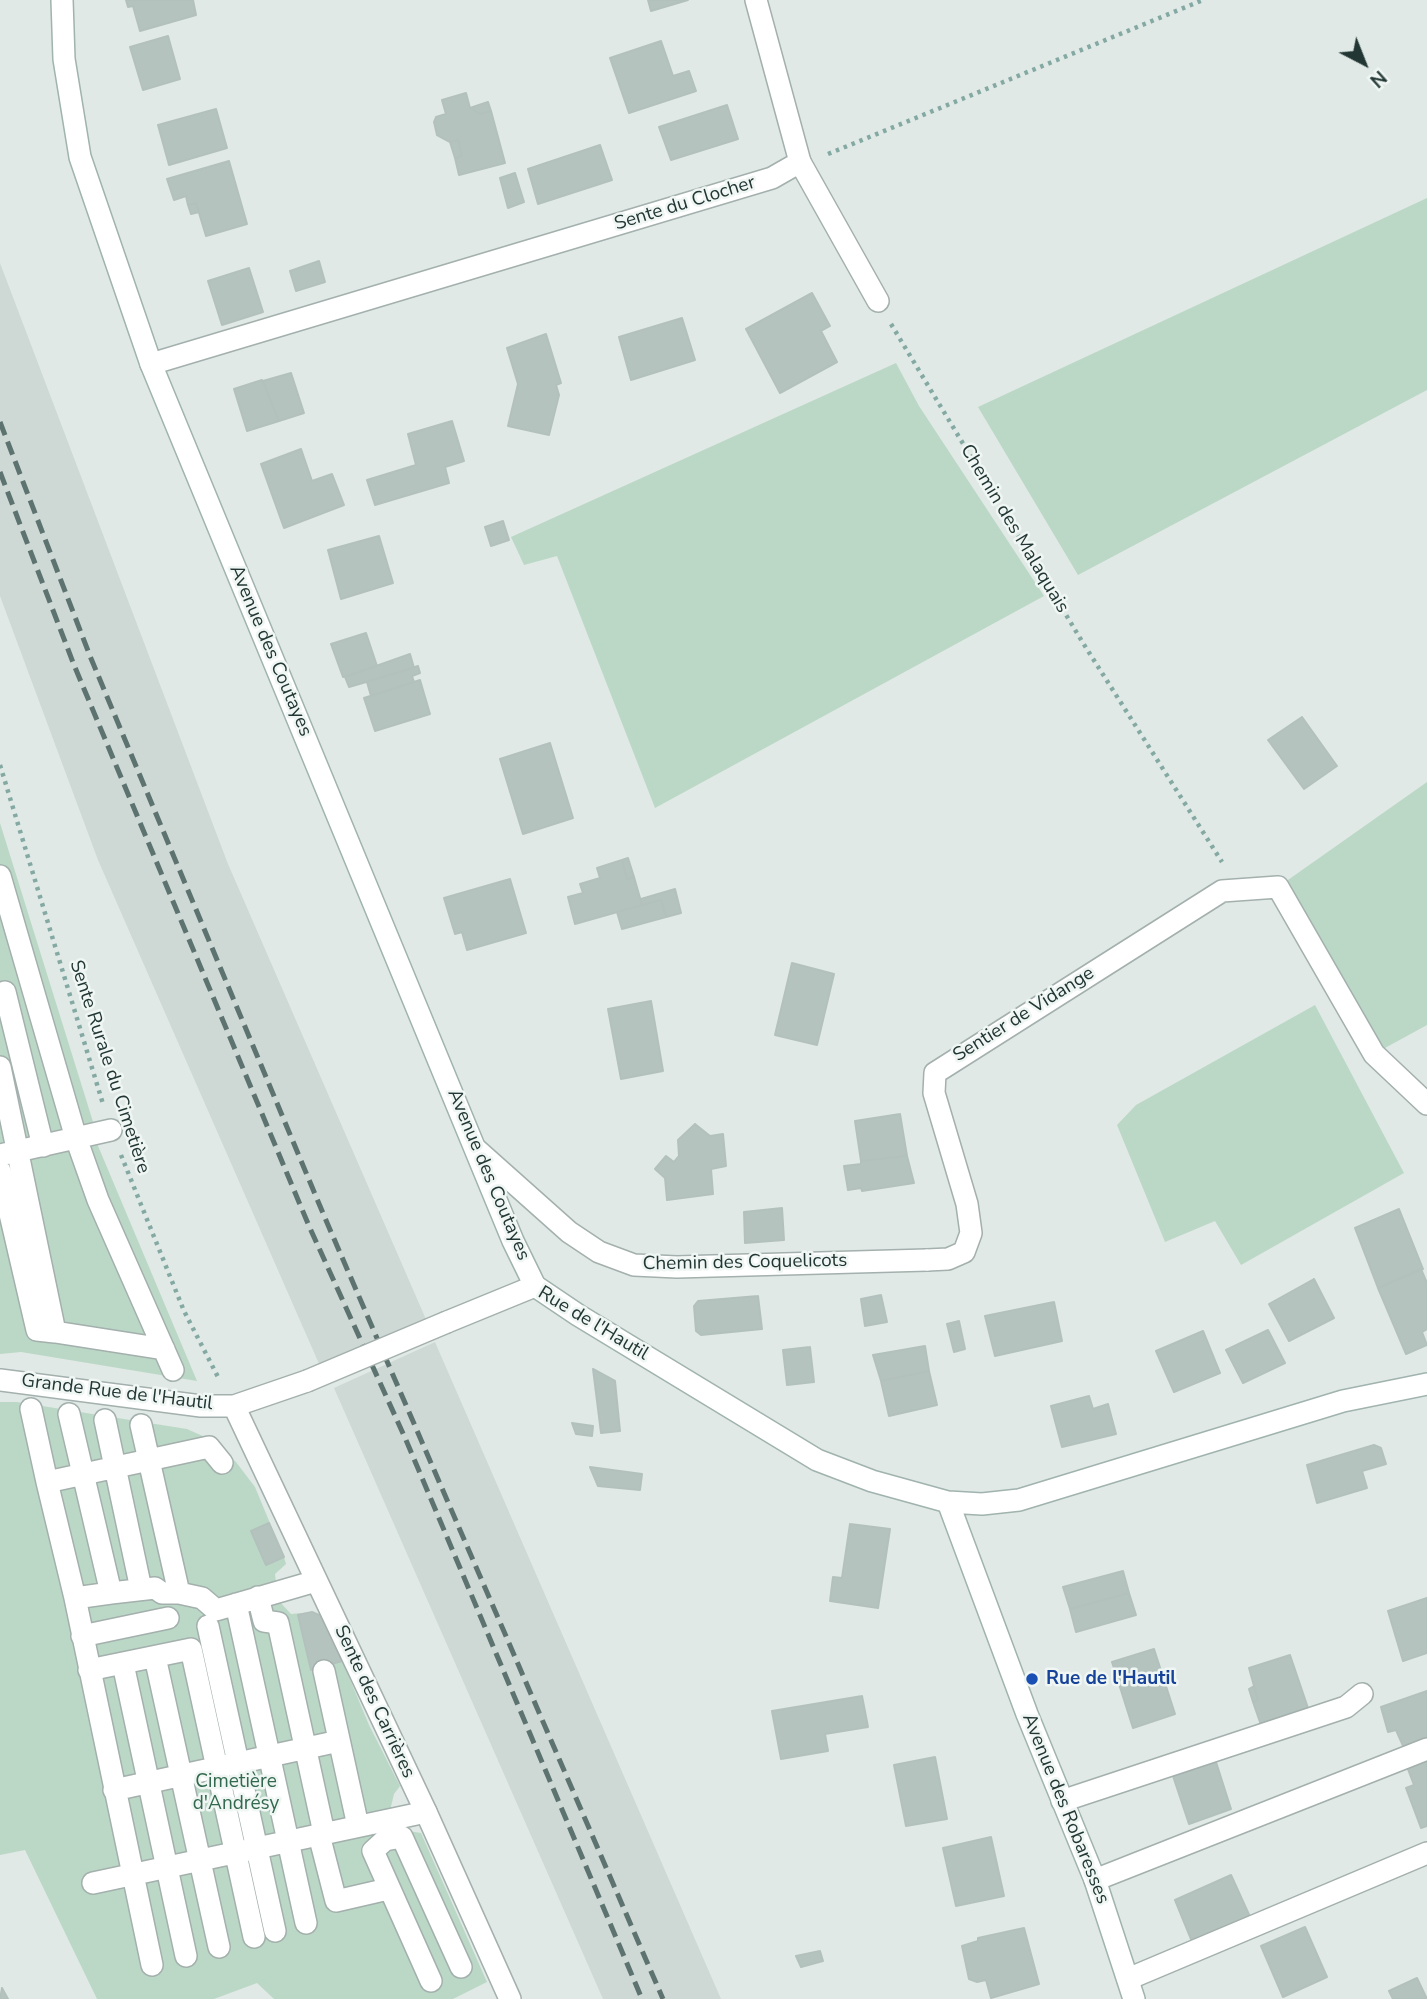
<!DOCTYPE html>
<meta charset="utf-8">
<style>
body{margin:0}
#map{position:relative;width:1427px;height:1999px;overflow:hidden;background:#e0e9e6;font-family:"Nunito Sans",sans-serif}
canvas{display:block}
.north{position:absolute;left:1329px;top:28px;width:70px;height:70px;-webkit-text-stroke:5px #eff6f3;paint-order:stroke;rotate:138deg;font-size:19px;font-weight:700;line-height:28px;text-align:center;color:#223734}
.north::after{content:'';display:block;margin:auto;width:24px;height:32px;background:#223734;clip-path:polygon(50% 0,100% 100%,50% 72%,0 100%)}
</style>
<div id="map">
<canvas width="1427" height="1999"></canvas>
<div class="north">N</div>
</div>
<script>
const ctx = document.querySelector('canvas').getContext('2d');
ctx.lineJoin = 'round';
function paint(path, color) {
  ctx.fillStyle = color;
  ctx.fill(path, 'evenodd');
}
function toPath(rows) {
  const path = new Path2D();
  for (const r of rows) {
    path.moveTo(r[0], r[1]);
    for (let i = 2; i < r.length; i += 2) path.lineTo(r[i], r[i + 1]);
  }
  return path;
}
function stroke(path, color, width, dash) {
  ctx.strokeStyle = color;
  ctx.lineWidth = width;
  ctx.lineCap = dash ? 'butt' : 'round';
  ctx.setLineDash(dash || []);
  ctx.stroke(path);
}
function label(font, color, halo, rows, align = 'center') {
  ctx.font = font + ' "Nunito Sans",sans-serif';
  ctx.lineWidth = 5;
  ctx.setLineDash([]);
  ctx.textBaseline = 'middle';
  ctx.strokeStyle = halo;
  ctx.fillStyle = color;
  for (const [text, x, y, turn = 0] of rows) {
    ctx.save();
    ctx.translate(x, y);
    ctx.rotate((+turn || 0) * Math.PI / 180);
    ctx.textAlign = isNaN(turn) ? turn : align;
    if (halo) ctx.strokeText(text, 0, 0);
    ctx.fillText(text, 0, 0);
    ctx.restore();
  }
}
const built = toPath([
 [0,263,228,864,428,1324,320,1366,98,860,0,596],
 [435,1342,721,1999,603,1999,334,1388]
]);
const green = toPath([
 [1427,198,1427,390,1078,575,978,407],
 [896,363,919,406,1044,596,655,808,557,556,524,565,511,537],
 [1427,782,1427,1025,1374,1054,1278,887],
 [0,823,94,1125,93,1134,197,1381,21,1352,0,1354],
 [1315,1005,1404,1173,1241,1265,1215,1221,1165,1242,1117,1125,1136,1105],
 [0,1402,17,1402,187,1429,214,1441,236,1462,255,1487,284,1557,286,1564,275,1574,278,1600,291,1614,312,1612,324,1617,369,1725,400,1786,394,1794,390,1811,403,1830,421,1833,487,1982,453,1999,274,1999,257,1983,214,1999,97,1999,25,1850,0,1855]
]);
const building = toPath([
 [126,0,193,0,196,15,140,31,133,6,128,7,126,0],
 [648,0,688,0,651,11,648,0],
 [168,36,180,79,143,90,130,47,168,36],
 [661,41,673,76,689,71,696,91,629,113,610,58,661,41],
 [466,93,470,108,480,114,491,111,505,163,459,175,455,158,462,156,458,140,450,142,437,135,434,122,436,117,446,114,442,100,466,93],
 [488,102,491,111,480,114,470,108,488,102],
 [727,105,738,139,671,160,659,127,727,105],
 [216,109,227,148,169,165,158,125,216,109],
 [458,140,462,156,455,158,450,142,458,140],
 [600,145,612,180,538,204,528,169,600,145],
 [229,161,247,224,206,236,196,203,188,205,186,196,174,200,167,179,229,161],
 [515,173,524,202,508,208,500,178,515,173],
 [196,203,199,212,191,214,188,205,196,203],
 [319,261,325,282,296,291,290,271,319,261],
 [249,268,263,312,222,325,208,281,249,268],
 [812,293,830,326,821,331,837,362,780,393,746,329,812,293],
 [682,318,695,360,631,380,619,337,682,318],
 [546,334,561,383,556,385,559,395,549,435,508,426,518,384,507,348,546,334],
 [291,373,304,413,279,421,263,381,291,373],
 [262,380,279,421,247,431,234,389,262,380],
 [452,421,464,461,445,467,449,483,375,505,367,480,416,465,408,434,452,421],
 [301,449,312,481,332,474,344,505,284,528,261,464,301,449],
 [503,521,509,540,491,546,485,527,503,521],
 [379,536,393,583,341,599,328,550,379,536],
 [366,633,377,666,343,677,331,644,366,633],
 [410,654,414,668,349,687,345,677,410,654],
 [418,666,420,673,412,676,414,682,371,696,367,682,418,666],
 [420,680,430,714,375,731,364,698,420,680],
 [1302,717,1337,766,1304,789,1268,740,1302,717],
 [550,743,573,818,523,834,500,759,550,743],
 [628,858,634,877,627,879,622,860,628,858],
 [622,860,627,879,634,877,642,905,575,924,568,897,583,893,580,884,600,878,597,868,622,860],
 [510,879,526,933,467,950,462,932,455,934,444,898,510,879],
 [675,889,681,913,666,917,661,900,642,905,641,899,675,889],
 [661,900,666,917,622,929,617,912,661,900],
 [792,963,834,974,817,1045,775,1035,792,963],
 [651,1001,663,1071,621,1079,608,1009,651,1001],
 [900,1114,907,1156,861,1161,855,1121,900,1114],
 [695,1124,710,1136,723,1134,726,1166,711,1169,713,1194,667,1200,665,1178,655,1169,666,1156,674,1162,679,1156,678,1140,695,1124],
 [907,1156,914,1183,862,1191,861,1188,848,1190,844,1166,861,1164,861,1161,907,1156],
 [782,1208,784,1240,745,1243,744,1212,782,1208],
 [1399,1209,1423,1269,1378,1288,1355,1228,1399,1209],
 [1421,1269,1427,1283,1427,1329,1422,1332,1427,1345,1406,1354,1378,1288,1421,1269],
 [1314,1279,1334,1318,1289,1341,1269,1304,1314,1279],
 [881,1295,887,1322,865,1326,861,1299,881,1295],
 [758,1296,762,1329,701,1335,696,1331,694,1306,698,1301,758,1296],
 [1054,1302,1062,1341,995,1356,985,1316,1054,1302],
 [959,1321,965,1349,954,1352,947,1324,959,1321],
 [1268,1330,1285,1363,1243,1383,1226,1350,1268,1330],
 [1203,1331,1220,1373,1174,1392,1156,1351,1203,1331],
 [925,1346,929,1371,881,1381,873,1355,925,1346],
 [810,1347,814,1382,787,1385,783,1350,810,1347],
 [593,1369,615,1381,620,1431,601,1433,593,1369],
 [929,1371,937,1405,889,1416,881,1381,929,1371],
 [1089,1396,1093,1409,1108,1404,1116,1434,1062,1447,1051,1406,1089,1396],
 [572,1423,593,1426,592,1436,576,1434,572,1423],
 [1374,1445,1381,1448,1386,1464,1362,1471,1367,1488,1317,1503,1307,1465,1374,1445],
 [590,1467,642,1474,640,1490,598,1486,590,1467],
 [269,1523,284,1557,266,1565,251,1531,269,1523],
 [850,1524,890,1529,878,1608,830,1601,833,1577,842,1578,850,1524],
 [1123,1571,1129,1593,1070,1609,1063,1587,1123,1571],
 [1129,1593,1136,1615,1076,1632,1070,1609,1129,1593],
 [1427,1598,1427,1653,1403,1661,1388,1611,1427,1598],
 [312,1612,324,1617,342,1661,311,1670,298,1615,312,1612],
 [1154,1649,1175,1714,1133,1728,1112,1662,1154,1649],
 [1290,1655,1309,1711,1261,1725,1253,1702,1258,1700,1249,1668,1290,1655],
 [1254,1686,1258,1700,1253,1702,1249,1689,1254,1686],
 [1427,1691,1427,1740,1404,1748,1396,1730,1388,1732,1381,1707,1427,1691],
 [862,1696,868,1727,825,1734,828,1751,781,1759,772,1711,862,1696],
 [1427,1756,1427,1826,1421,1828,1406,1788,1414,1785,1406,1764,1427,1756],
 [935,1757,947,1819,906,1826,894,1765,935,1757],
 [1216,1762,1231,1809,1189,1824,1173,1776,1216,1762],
 [991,1837,1004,1896,956,1906,943,1848,991,1837],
 [1231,1875,1251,1919,1193,1944,1175,1900,1231,1875],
 [1305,1927,1327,1977,1283,1997,1261,1946,1305,1927],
 [1024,1928,1039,1984,991,1998,986,1980,977,1982,969,1979,962,1946,978,1941,978,1938,1024,1928],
 [820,1951,823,1961,801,1967,796,1956,820,1951],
 [1417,1978,1427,1999,1393,1999,1389,1991,1417,1978],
 [2,1988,8,1999,0,1999,2,1988]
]);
const path = toPath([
 [828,154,1203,0],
 [891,324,1083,643,1222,862],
 [0,765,103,1104],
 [121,1155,184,1311,218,1377]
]);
const lane = toPath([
 [800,162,878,301],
 [0,876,76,1138,98,1200,173,1370],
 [5,992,43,1146],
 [0,1067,55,1332,164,1349],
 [0,1155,111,1130],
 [0,1171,37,1330,55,1332],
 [927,1260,948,1259,964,1252,971,1233,967,1204,934,1093,935,1073,1222,891,1278,887,1374,1054,1427,1104],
 [31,1409,47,1482,209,1447,222,1463],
 [69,1414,111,1593,155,1588,162,1593,179,1593],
 [105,1420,141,1589],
 [141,1425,179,1593,202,1598,216,1610,316,1581],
 [47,1482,75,1598,111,1593],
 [258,1597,264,1621,278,1623,324,1833],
 [75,1598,152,1965],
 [236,1604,306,1923],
 [208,1626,275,1931],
 [82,1636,168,1618],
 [155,1657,219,1947],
 [123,1664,186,1956],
 [89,1670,191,1649,254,1937],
 [324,1671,358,1826],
 [114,1790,339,1741],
 [1062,1801,1346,1707,1362,1694],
 [319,1835,336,1901,388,1889],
 [1095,1880,1427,1749],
 [93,1883,426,1812],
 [1128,1979,1427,1853],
 [431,1981,373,1851,385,1840,402,1837,461,1967]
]);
const street = toPath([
 [151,364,772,178,800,162,756,0],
 [477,1150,569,1232,599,1252,634,1265,677,1267,927,1260],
 [447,1322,535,1286],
 [0,1380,201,1406,234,1406,307,1381],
 [234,1406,426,1812,510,1999]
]);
const secondary = toPath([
 [62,0,64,59,80,157,151,364,513,1241,535,1286,578,1315,817,1460,872,1481,948,1502,982,1504,1019,1500,1343,1401,1427,1384],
 [948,1502,1027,1714,1095,1880,1134,1999]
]);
const rail = toPath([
 [0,422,90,656,325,1218,663,1999],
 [0,472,74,665,309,1226,406,1440,642,1999]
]);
const streetBridge = toPath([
 [307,1381,447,1322]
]);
const markers = [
 [1032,1679,7,"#1a4fb4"]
];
const streetNames = [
 ["Sente du Clocher",685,204,-17],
 ["Chemin des Malaquais",1014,529,59],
 ["Avenue des Coutayes",270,651,67],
 ["Sentier de Vidange",1024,1015,-32],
 ["Sente Rurale du Cimetière",109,1067,72],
 ["Avenue des Coutayes",488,1175,67],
 ["Chemin des Coquelicots",745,1263,-1],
 ["Rue de l'Hautil",593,1324,31],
 ["Grande Rue de l'Hautil",117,1393,7],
 ["Sente des Carrières",374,1702,65],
 ["Avenue des Robaresses",1065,1809,68]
];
const transitNames = [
 ["Rue de l'Hautil",1046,1679]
];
const parkNames = [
 ["Cimetière",236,1782],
 ["d'Andrésy",236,1804]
];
paint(built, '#ced8d5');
paint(green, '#bbd8c6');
paint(building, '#b5c3bf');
stroke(building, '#b3c1bd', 2);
stroke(lane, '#a3b0ad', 24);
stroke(street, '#a3b0ad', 24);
stroke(secondary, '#a0b3ae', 24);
stroke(path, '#84a9a2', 4.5, [3.5, 5]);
stroke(lane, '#fff', 21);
stroke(street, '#fff', 21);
stroke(secondary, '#fff', 21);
stroke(rail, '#5d736f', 5, [14, 7]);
stroke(streetBridge, '#a3b0ad', 24, []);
stroke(streetBridge, '#fff', 21);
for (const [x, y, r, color] of markers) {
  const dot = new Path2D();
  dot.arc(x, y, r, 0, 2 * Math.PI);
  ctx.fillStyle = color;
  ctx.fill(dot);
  stroke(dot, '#eff6f3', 2.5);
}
label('19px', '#223734', '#eff6f3', streetNames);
label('bold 19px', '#164399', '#eff6f3', transitNames, 'left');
label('19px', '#32694e', '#eff6f3', parkNames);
</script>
